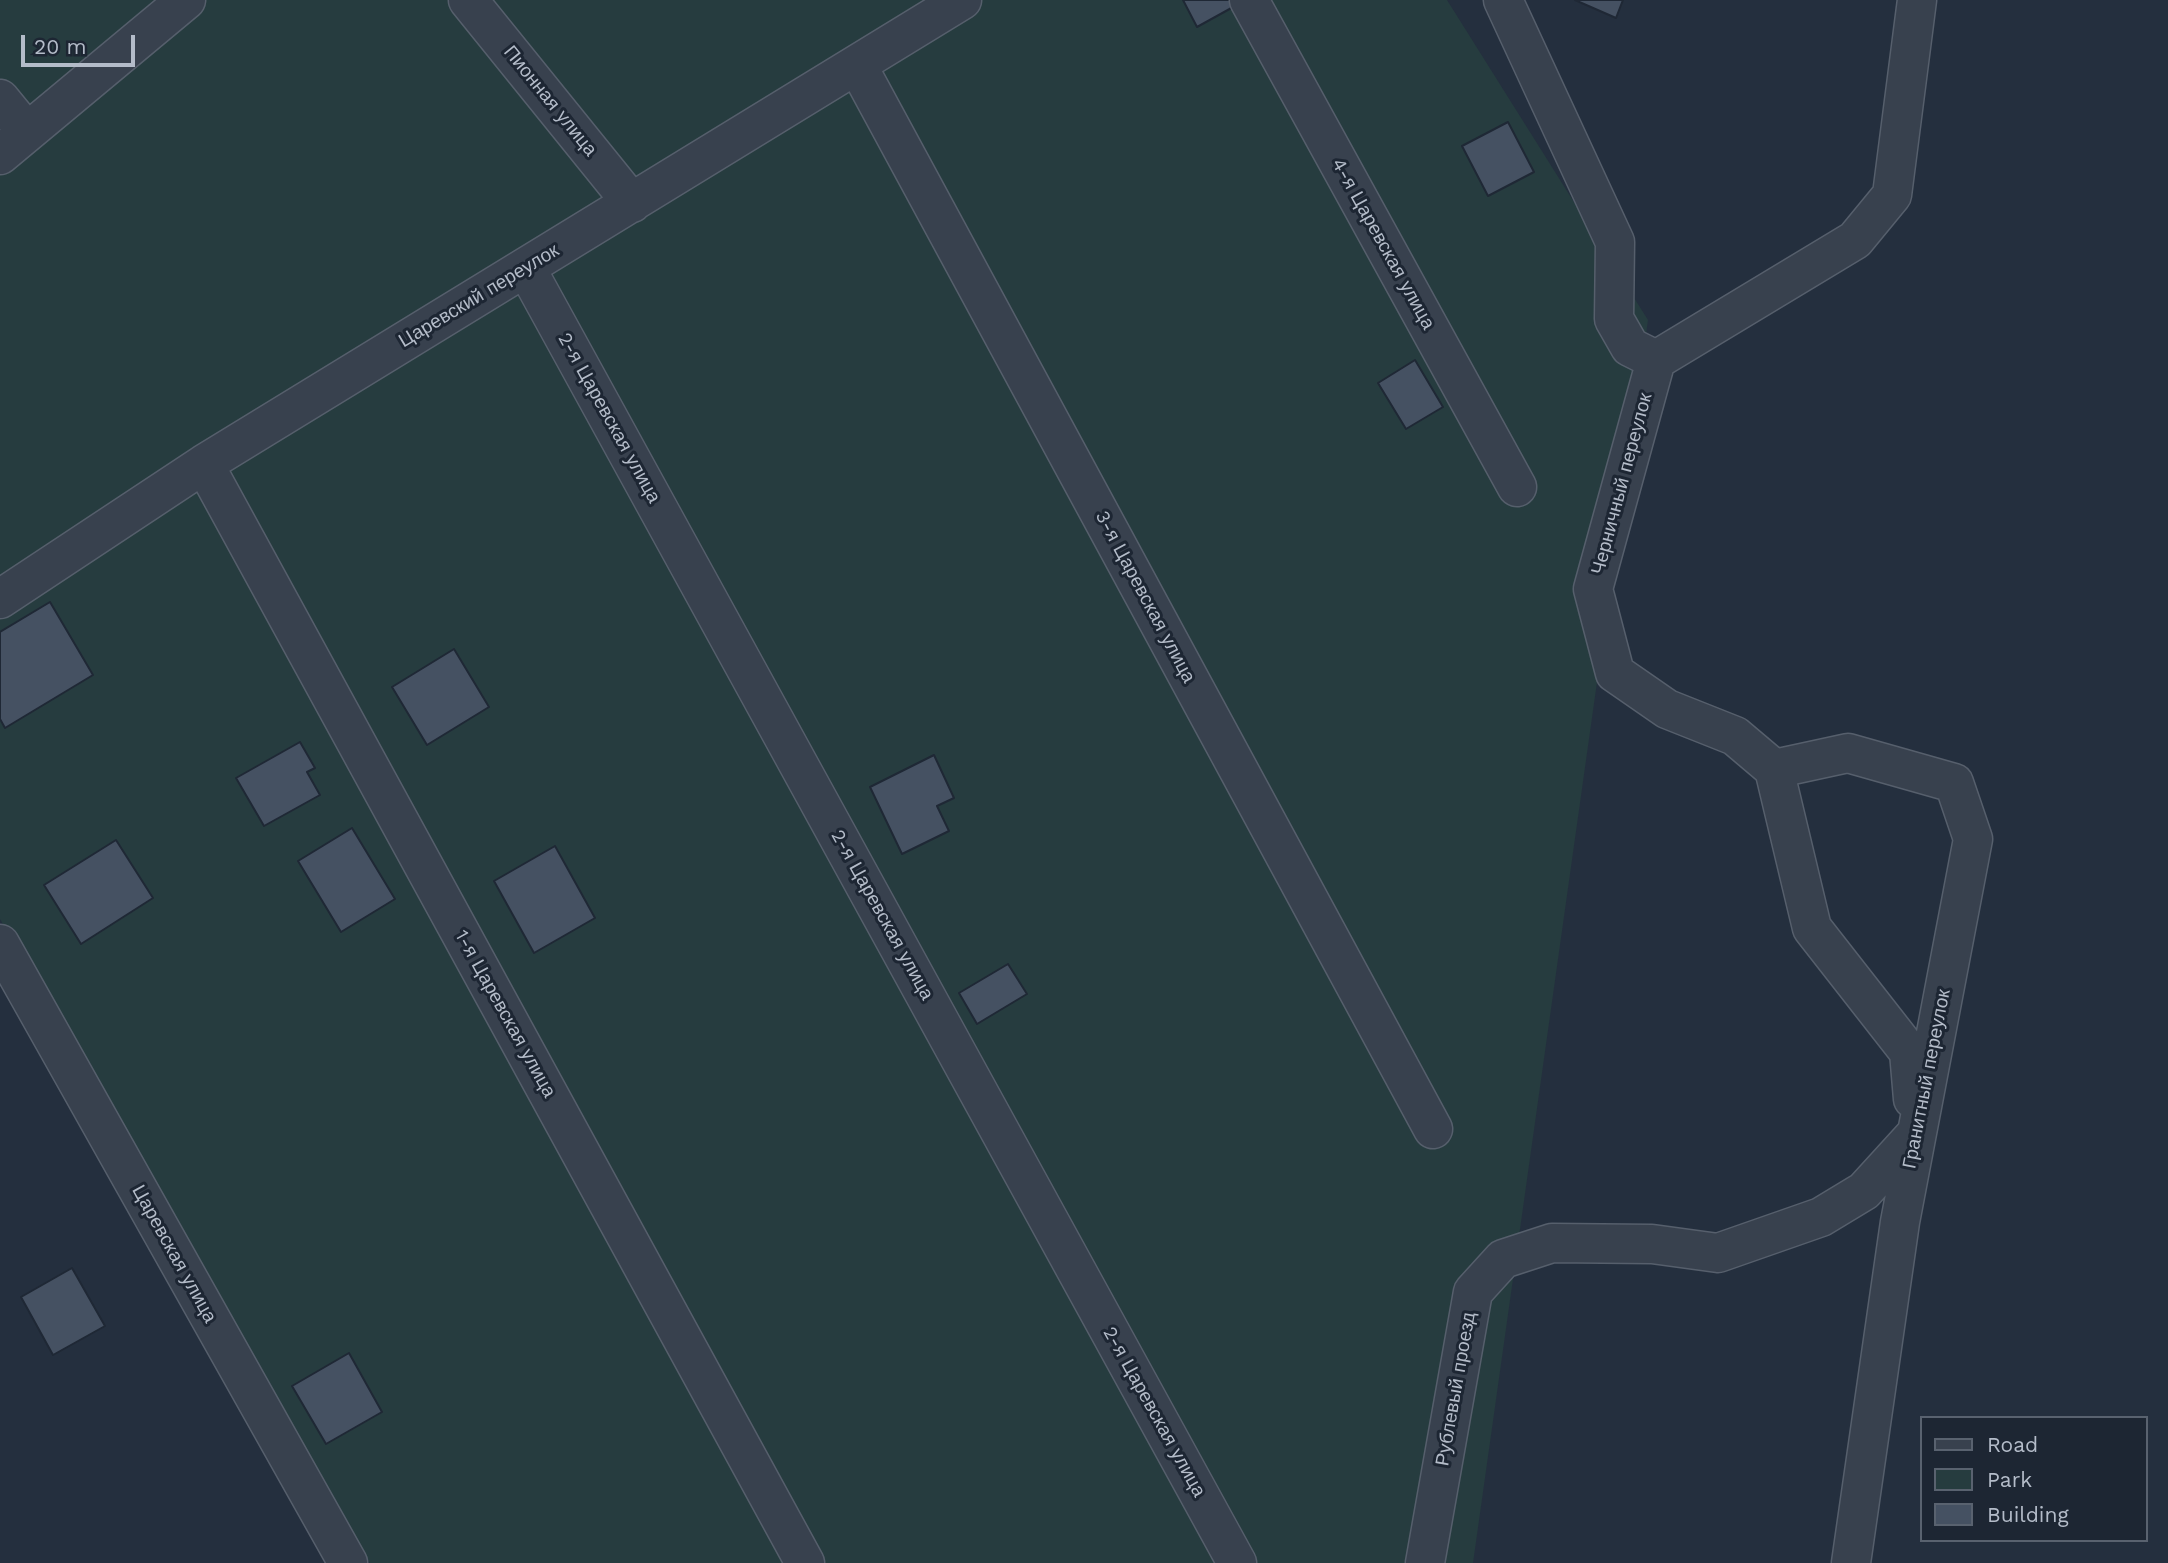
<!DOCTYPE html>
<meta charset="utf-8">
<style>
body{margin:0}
#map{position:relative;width:2168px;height:1563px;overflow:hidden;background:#242f3e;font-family:"Work Sans",sans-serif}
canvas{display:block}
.legend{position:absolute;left:1920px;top:1416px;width:228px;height:126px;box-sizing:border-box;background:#1d2633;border:2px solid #59626f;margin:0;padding:9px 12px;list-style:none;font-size:21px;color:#b4bcc9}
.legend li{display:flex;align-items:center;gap:14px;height:35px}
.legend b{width:35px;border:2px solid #59626f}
.scale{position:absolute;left:21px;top:35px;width:114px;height:32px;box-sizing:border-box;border:4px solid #b4bcc9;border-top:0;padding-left:9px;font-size:21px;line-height:24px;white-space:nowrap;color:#b4bcc9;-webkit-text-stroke:5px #1d2633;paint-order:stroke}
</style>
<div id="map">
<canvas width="2168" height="1563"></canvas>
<ul class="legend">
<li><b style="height:9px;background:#38414e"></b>Road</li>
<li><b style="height:19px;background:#263c3f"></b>Park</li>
<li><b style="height:19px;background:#455162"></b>Building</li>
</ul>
<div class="scale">20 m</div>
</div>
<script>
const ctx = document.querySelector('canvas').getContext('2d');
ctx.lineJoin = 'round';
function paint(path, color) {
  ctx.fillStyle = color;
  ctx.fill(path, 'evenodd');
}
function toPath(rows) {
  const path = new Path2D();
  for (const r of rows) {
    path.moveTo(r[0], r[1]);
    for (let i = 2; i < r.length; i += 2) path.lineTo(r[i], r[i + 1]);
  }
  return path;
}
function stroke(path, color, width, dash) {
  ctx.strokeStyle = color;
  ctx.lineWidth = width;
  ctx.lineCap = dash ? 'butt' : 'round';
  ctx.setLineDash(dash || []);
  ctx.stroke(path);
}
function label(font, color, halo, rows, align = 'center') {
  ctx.font = font + ' "Work Sans",sans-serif';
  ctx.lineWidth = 6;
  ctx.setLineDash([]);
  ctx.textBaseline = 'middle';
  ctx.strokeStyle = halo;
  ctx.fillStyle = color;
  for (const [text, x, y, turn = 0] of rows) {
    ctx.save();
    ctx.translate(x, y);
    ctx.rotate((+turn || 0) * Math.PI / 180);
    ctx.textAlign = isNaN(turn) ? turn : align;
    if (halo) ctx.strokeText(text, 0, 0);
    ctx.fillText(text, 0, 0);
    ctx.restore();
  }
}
const green = toPath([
 [0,0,1447,0,1648,320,1473,1563,370,1563,0,919]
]);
const building = toPath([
 [1183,0,1231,0,1235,6,1197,27,1183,0],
 [1575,0,1623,0,1616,18,1575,0],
 [1508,122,1534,172,1488,196,1462,146,1508,122],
 [1415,360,1443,407,1406,429,1378,383,1415,360],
 [50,602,93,675,5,728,0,719,0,632,50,602],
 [454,649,489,707,427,745,392,687,454,649],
 [300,742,315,768,307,772,320,795,264,826,236,778,300,742],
 [934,755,954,798,937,806,949,831,902,854,870,787,934,755],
 [352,828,395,899,341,932,298,861,352,828],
 [116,840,153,898,81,944,44,885,116,840],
 [555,846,595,918,534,953,494,881,555,846],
 [1008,964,1027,994,977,1024,959,993,1008,964],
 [72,1268,105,1326,53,1355,21,1297,72,1268],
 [349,1353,382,1412,326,1444,292,1386,349,1353]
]);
const street = toPath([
 [468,0,632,203],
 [1249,0,1517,487],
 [1503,0,1615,242,1614,319,1630,347,1656,360],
 [857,65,1433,1129],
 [0,99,27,132],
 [0,155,186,0],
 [526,268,1237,1563],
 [1656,360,1593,589,1615,673,1667,709,1735,736,1774,769,1812,928,1909,1052,1913,1099],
 [1656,360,1855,240,1892,195,1917,0],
 [204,464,805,1563],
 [0,599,204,464,962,0],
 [1774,769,1848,753,1954,783,1973,839,1900,1222,1851,1563],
 [0,944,348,1563],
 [1425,1563,1473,1292,1503,1259,1552,1243,1652,1244,1718,1253,1821,1217,1864,1191,1916,1134]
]);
const streetNames = [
 ["Пионная улица",550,101,51],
 ["4-я Царевская улица",1383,244,61],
 ["Царевский переулок",479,296,-31],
 ["2-я Царевская улица",609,418,61],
 ["Черничный переулок",1622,484,-75],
 ["3-я Царевская улица",1145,597,62],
 ["2-я Царевская улица",882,915,61],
 ["1-я Царевская улица",505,1014,61],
 ["Гранитный переулок",1927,1079,-79],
 ["Царевская улица",174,1254,61],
 ["Рублевый проезд",1456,1389,-80],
 ["2-я Царевская улица",1154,1412,61]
];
paint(green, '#263c3f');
paint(building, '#455162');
stroke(building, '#1f2835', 2);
stroke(street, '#565f6c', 41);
stroke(street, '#38414e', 38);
label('19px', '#b4bcc9', '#1d2633', streetNames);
</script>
